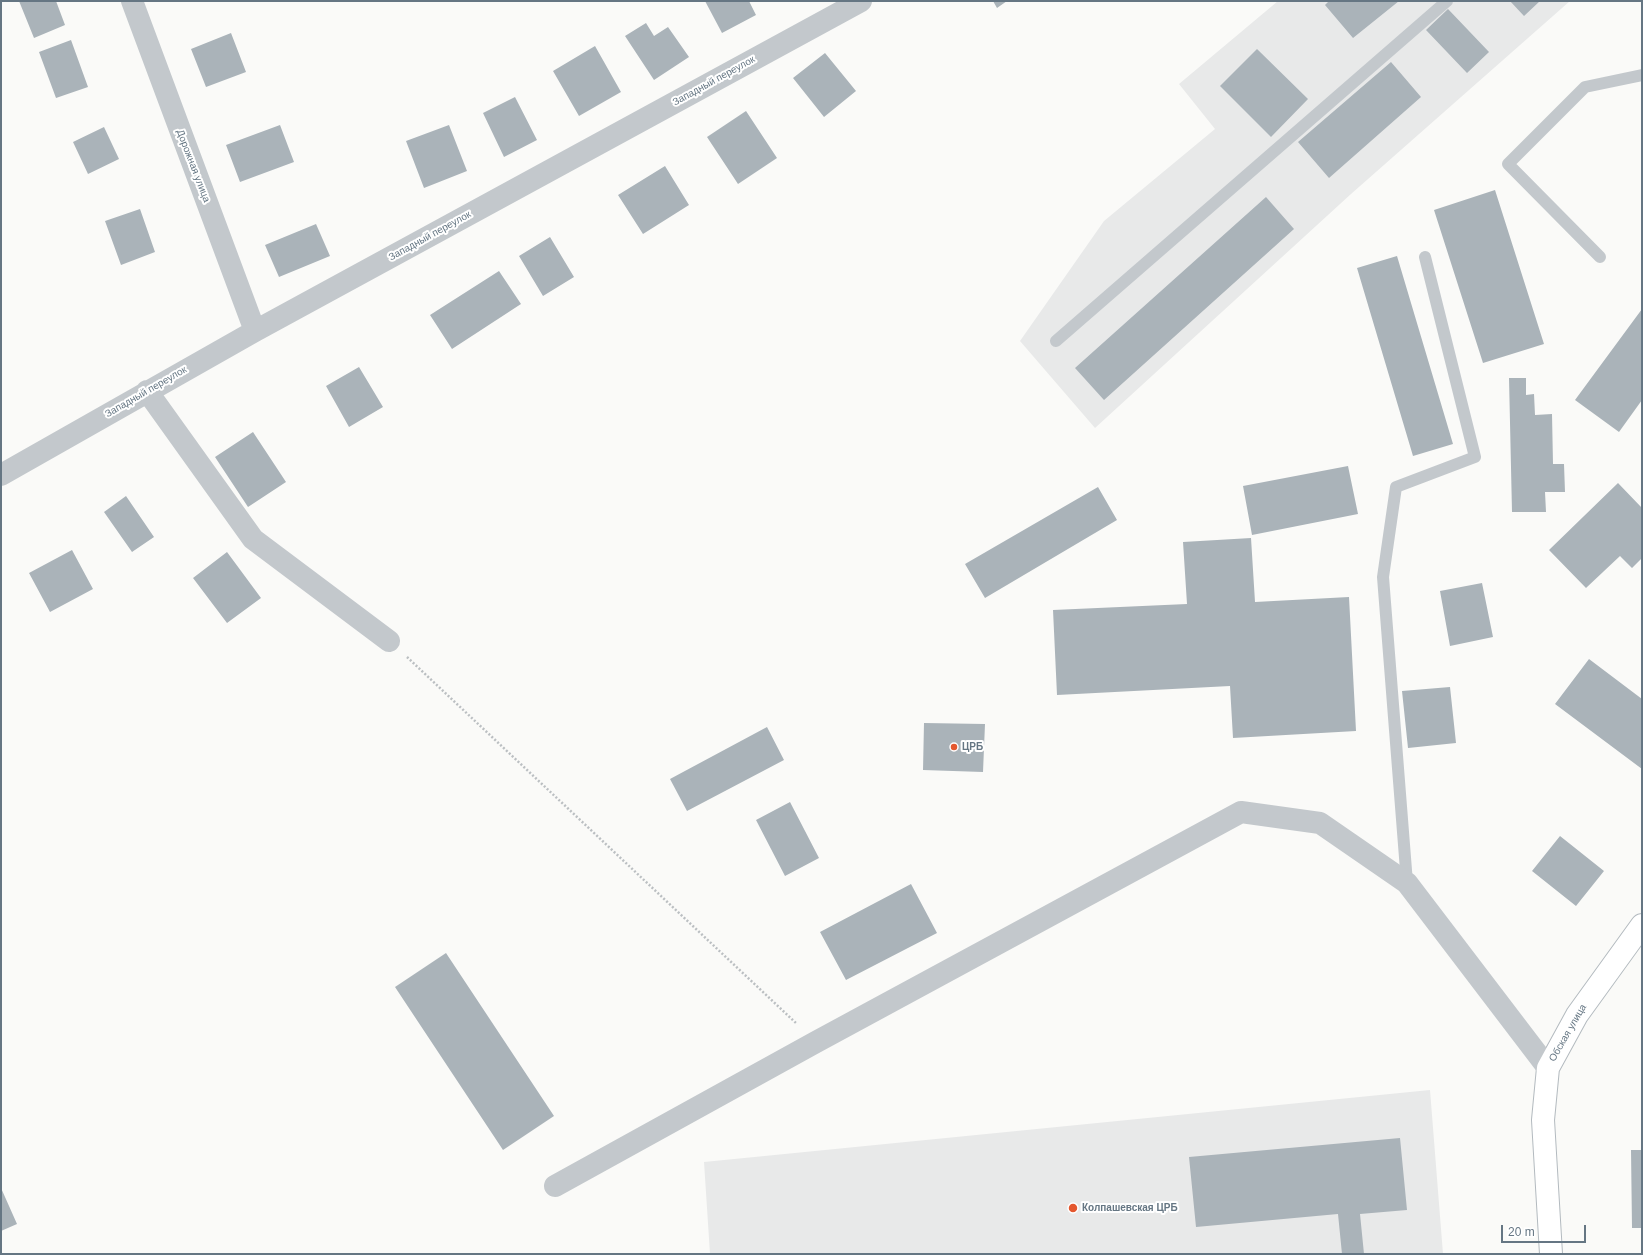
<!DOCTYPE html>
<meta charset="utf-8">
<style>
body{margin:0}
#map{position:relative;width:1643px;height:1255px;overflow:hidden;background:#fafaf8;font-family:Helvetica,sans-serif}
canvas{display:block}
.frame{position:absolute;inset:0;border:2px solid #657683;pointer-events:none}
.scale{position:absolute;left:1501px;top:1225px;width:85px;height:18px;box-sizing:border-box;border:2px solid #657683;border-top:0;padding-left:5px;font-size:12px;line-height:14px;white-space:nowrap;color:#657683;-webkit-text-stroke:3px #fff;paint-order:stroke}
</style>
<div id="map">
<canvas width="1643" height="1255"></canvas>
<div class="frame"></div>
<div class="scale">20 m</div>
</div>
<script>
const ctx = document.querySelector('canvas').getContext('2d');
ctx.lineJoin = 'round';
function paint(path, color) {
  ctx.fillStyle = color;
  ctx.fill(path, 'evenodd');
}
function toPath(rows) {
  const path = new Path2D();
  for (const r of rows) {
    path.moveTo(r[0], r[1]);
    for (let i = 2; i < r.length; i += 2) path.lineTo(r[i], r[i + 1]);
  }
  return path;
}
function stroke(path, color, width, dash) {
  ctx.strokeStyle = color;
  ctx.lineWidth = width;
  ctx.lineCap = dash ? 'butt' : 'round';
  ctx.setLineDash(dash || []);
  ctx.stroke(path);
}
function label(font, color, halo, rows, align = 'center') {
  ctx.font = font + ' Helvetica,sans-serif';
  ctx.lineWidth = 4;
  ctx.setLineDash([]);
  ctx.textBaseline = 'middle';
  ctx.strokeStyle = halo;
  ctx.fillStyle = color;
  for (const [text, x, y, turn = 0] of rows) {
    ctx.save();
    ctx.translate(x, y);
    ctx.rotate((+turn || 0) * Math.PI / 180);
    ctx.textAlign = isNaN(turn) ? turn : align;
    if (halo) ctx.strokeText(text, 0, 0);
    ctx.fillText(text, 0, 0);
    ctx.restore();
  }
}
const built = toPath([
 [1278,1,1570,1,1351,194,1095,428,1020,341,1104,221,1215,129,1179,84],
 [1430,1090,1443,1254,710,1254,704,1162]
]);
const building = toPath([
 [19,1,56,1,65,25,34,38],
 [705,1,749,1,756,15,722,33],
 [993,1,1007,1,997,8],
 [1329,1,1399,1,1353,38,1325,5],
 [1510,1,1540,1,1524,16],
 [1448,9,1489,52,1467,73,1426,30],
 [646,23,654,36,668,27,689,57,654,80,625,36],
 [231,33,246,72,206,87,191,49],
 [71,40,88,87,56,98,39,52],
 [595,46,621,92,579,116,553,71],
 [1257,49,1308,99,1271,137,1220,86],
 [825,53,856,91,824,117,793,78],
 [1391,62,1421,97,1329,178,1298,142],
 [515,97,537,140,504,157,483,113],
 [746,111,777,158,738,184,707,137],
 [280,125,294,162,240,182,226,145],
 [449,125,467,171,424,188,406,141],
 [104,127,119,159,88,174,73,142],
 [665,166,689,205,643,234,618,195],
 [1495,190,1544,344,1483,363,1434,210],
 [1266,197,1294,229,1104,400,1075,368],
 [140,209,155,252,121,265,105,221],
 [316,224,330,256,279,277,265,245],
 [550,237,574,277,543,296,519,256],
 [1397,256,1453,444,1413,456,1357,268],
 [499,271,521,304,452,349,430,315],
 [1642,309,1642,400,1619,432,1575,400],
 [359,367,383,407,349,427,326,386],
 [1509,378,1526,378,1526,395,1534,394,1535,415,1552,414,1553,464,1564,464,1565,492,1545,492,1546,512,1512,512],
 [253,432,286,482,248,507,215,457],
 [1348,466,1358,514,1252,535,1243,486],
 [1618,483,1642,508,1642,558,1632,568,1620,556,1586,588,1549,550],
 [1098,487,1117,520,985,598,965,564],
 [126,496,154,537,132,552,104,512],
 [1251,538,1255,602,1349,597,1356,731,1233,738,1230,686,1057,695,1053,610,1187,604,1183,542],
 [72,550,93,589,50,612,29,573],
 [227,552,261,598,227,623,193,578],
 [1482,583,1493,637,1450,646,1440,591],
 [1589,659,1642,699,1642,769,1555,704],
 [1450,687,1456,743,1408,748,1402,691],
 [924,723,985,724,983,772,923,770],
 [767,727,784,760,687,811,670,779],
 [790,802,819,858,785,876,756,820],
 [1560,836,1604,871,1576,906,1532,871],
 [911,884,937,933,846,980,820,932],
 [446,953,554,1116,503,1150,395,987],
 [1400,1138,1407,1210,1360,1214,1364,1254,1342,1254,1338,1214,1196,1227,1189,1157],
 [1631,1150,1642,1150,1642,1228,1632,1228],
 [1,1188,17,1224,1,1231]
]);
const path = toPath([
 [407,657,797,1024]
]);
const lane = toPath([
 [1600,257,1508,164,1585,87,1642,75],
 [1056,341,1447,1],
 [1407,883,1383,577,1396,487,1475,457,1425,257]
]);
const street = toPath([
 [132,1,255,331],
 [147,391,253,539,389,641],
 [1,475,255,331,861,1],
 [555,1186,816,1042,1241,812,1320,823,1407,883,1548,1068]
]);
const secondary = toPath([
 [1551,1254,1543,1120,1548,1068,1577,1015,1642,925]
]);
const markers = [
 [954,747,4,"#e4572e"],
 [1073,1208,5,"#e4572e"]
];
const streetNames = [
 ["Западный переулок",714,81,-29],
 ["Дорожная улица",193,166,69],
 ["Западный переулок",430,236,-29],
 ["Западный переулок",146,392,-30],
 ["Обская улица",1568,1033,-60]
];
const poiNames = [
 ["ЦРБ",962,747],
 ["Колпашевская ЦРБ",1082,1208]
];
paint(built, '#e8e9e9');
paint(building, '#aab3b9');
stroke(secondary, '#b3babf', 24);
stroke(path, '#bbbfc2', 2.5, [2, 2]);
stroke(lane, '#c3c8cc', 12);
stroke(street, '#c3c8cc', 22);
stroke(secondary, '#fff', 22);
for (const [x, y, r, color] of markers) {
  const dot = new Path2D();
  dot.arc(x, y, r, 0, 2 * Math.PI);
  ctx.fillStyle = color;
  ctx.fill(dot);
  stroke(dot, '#fff', 1.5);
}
label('10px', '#657683', '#fff', streetNames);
label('bold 10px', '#657683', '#fff', poiNames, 'left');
</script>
